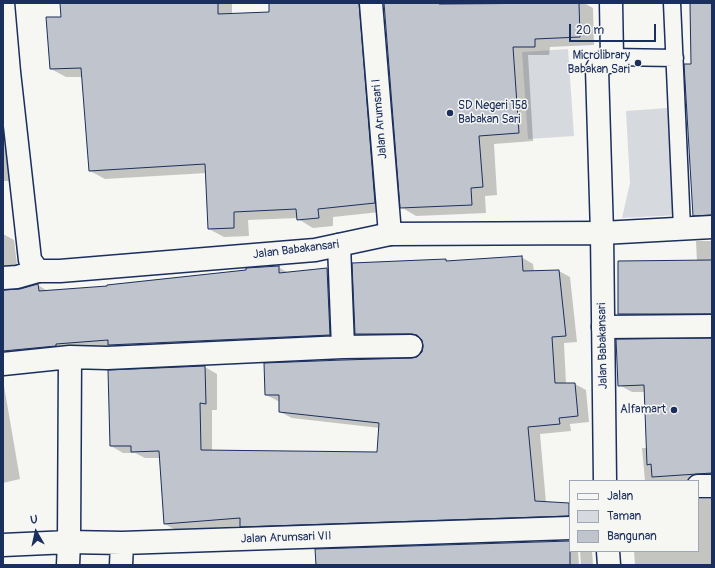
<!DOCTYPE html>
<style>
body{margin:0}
#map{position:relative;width:715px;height:568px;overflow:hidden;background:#f6f6f2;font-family:Pangolin,sans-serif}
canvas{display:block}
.frame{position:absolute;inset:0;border:4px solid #1b2f5e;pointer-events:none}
.legend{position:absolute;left:569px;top:480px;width:130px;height:72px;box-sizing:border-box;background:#f6f6f2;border:1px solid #9ea6b7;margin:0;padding:5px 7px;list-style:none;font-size:12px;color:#1b2f5e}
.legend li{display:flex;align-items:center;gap:8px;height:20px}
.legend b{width:20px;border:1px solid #9ea6b7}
.north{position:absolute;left:16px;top:512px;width:40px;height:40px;-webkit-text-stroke:3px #f6f6f2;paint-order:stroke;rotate:351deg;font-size:11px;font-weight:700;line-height:16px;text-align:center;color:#1b2f5e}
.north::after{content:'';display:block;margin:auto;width:14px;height:18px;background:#1b2f5e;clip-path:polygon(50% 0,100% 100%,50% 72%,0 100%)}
.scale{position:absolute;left:569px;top:24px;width:87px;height:18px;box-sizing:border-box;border:2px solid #1b2f5e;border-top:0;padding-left:5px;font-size:12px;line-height:14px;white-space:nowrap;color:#1b2f5e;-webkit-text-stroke:3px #f6f6f2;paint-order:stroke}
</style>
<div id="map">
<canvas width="715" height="568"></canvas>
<div class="frame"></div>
<ul class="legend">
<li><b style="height:5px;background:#f6f6f2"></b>Jalan</li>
<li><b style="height:11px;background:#d6d9dd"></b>Taman</li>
<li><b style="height:11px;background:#c0c4cd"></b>Bangunan</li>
</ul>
<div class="north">U</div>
<div class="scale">20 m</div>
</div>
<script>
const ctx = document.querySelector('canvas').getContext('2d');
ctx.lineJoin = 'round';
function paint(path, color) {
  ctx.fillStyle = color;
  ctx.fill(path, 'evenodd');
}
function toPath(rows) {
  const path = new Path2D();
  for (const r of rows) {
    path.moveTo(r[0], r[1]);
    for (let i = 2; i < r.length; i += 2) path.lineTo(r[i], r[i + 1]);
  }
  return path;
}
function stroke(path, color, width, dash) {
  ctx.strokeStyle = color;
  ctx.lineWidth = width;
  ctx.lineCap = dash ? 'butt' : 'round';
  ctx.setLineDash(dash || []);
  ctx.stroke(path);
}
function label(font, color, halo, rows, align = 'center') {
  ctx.font = font + ' Pangolin,sans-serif';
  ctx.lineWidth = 3;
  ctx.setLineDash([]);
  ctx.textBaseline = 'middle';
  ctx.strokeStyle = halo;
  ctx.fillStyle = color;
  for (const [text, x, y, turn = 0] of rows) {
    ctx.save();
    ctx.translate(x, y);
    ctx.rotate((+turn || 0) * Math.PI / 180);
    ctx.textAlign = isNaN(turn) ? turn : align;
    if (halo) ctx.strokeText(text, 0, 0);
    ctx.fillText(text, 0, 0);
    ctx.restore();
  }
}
const green = toPath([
 [568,49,574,136,528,139,522,52],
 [668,108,679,215,622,218,630,183,626,111]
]);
const shadow = toPath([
 [61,3,232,3,232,14,270,13,270,3,377,3,389,211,333,217,333,226,313,228,298,219,298,218,248,220,249,236,224,237,209,229,207,173,105,179,90,171,83,77,66,77,51,69,62,18],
 [385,3,584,3,593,8,594,45,550,47,549,55,528,55,533,141,494,144,497,195,485,196,486,213,416,216,401,207],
 [691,3,712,3,712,222,706,222,694,215],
 [3,105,11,181,3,181],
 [3,234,14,240,18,273,4,287,5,291,18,290,38,285,49,292,108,287,278,267,289,273,327,269,340,277,343,342,3,365],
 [696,241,712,241,712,320,632,321,619,314,697,262],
 [521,257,533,264,534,272,559,271,570,277,577,342,564,343,566,384,575,384,586,390,589,422,570,424,571,431,540,434,546,503,570,505,570,522,411,527,400,521,380,428,292,418,280,412,280,402,266,395,418,358,423,353,424,346,423,340,368,340,356,334,446,260,449,262],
 [712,340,712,480,645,481,642,448,648,448,645,392,632,392,619,385],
 [205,367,217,374,217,410,212,410,212,451,366,459,369,529,253,533,241,526,177,531,165,524,160,458,145,458,135,453,123,453,111,446],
 [3,380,20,479,3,483],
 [698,495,699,499,712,499,712,565,635,565,634,551,698,551],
 [570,542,570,551,578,551,579,565,403,565],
 [580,551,592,551,593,565,581,565]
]);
const building = toPath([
 [60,3,218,3,218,14,269,12,269,3,359,3,375,203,318,209,319,218,297,220,296,209,234,212,234,228,208,229,205,164,89,171,81,68,50,69,46,17,61,17,60,3],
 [384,3,439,3,439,4,579,3,580,37,535,39,535,47,513,47,519,133,479,136,483,187,471,188,472,205,400,208,384,3],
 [690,3,712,3,712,215,693,216,684,64,691,64,690,3],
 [522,256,523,271,559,270,566,336,552,337,555,383,575,383,578,416,559,418,560,424,528,427,535,501,569,503,569,516,240,527,240,518,164,524,159,451,131,452,131,446,110,446,108,370,205,366,206,404,200,403,201,450,377,452,379,423,279,412,279,395,265,395,264,363,343,360,411,358,417,357,422,352,423,346,422,340,417,335,411,334,355,334,352,263,446,259,446,261,522,256],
 [712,260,712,314,618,314,618,261,712,260],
 [279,266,279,273,327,268,330,335,108,345,108,340,56,344,56,346,3,351,3,290,20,289,38,284,39,291,107,286,107,285,246,270,246,268,279,266],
 [712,338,712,473,652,477,651,464,647,465,644,385,618,386,616,339,712,338],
 [570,541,570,565,316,565,315,549,570,541]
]);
const lane = toPath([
 [672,3,682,228],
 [612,57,675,58]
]);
const street = toPath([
 [371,3,390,234],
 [611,3,612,57,609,62,600,63,597,69,602,233,712,227],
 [339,245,343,347],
 [3,278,17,277,38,271],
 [603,327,712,326],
 [3,364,70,357,107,358,343,347,411,346],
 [698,486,712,486],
 [3,545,69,542,122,543,570,528],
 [68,565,69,542,70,357],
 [121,565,122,543]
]);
const secondary = toPath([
 [3,3,9,72,28,242,30,260,38,271,60,271,315,250,390,234,602,233,605,481],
 [608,551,609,565]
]);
const markers = [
 [638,63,4,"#1b2f5e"],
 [450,113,4,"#1b2f5e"],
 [674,410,4,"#1b2f5e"]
];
const poiNames = [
 ["Microlibrary",630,56],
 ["Babakan Sari",630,70],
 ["SD Negeri 158",458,106,"left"],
 ["Babakan Sari",458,120,"left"],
 ["Alfamart",666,410]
];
const streetNames = [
 ["Jalan Arumsari I",380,119,-95],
 ["Jalan Babakansari",296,250,-7],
 ["Jalan Babakansari",603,346,-91],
 ["Jalan Arumsari VII",286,538,-2]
];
paint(green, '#d6d9dd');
paint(shadow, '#0003');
paint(building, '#c0c4cd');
stroke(building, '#1b2f5e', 1);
stroke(lane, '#1b2f5e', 19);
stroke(street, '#1b2f5e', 25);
stroke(secondary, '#1b2f5e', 25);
stroke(lane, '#f6f6f2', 16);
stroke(street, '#f6f6f2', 22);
stroke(secondary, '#f6f6f2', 22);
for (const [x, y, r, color] of markers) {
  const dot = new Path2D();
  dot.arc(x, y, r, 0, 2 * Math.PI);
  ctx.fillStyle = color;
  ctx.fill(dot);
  stroke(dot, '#f6f6f2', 1.5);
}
label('12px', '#1b2f5e', '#f6f6f2', poiNames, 'right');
label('12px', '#1b2f5e', '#f6f6f2', streetNames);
</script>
